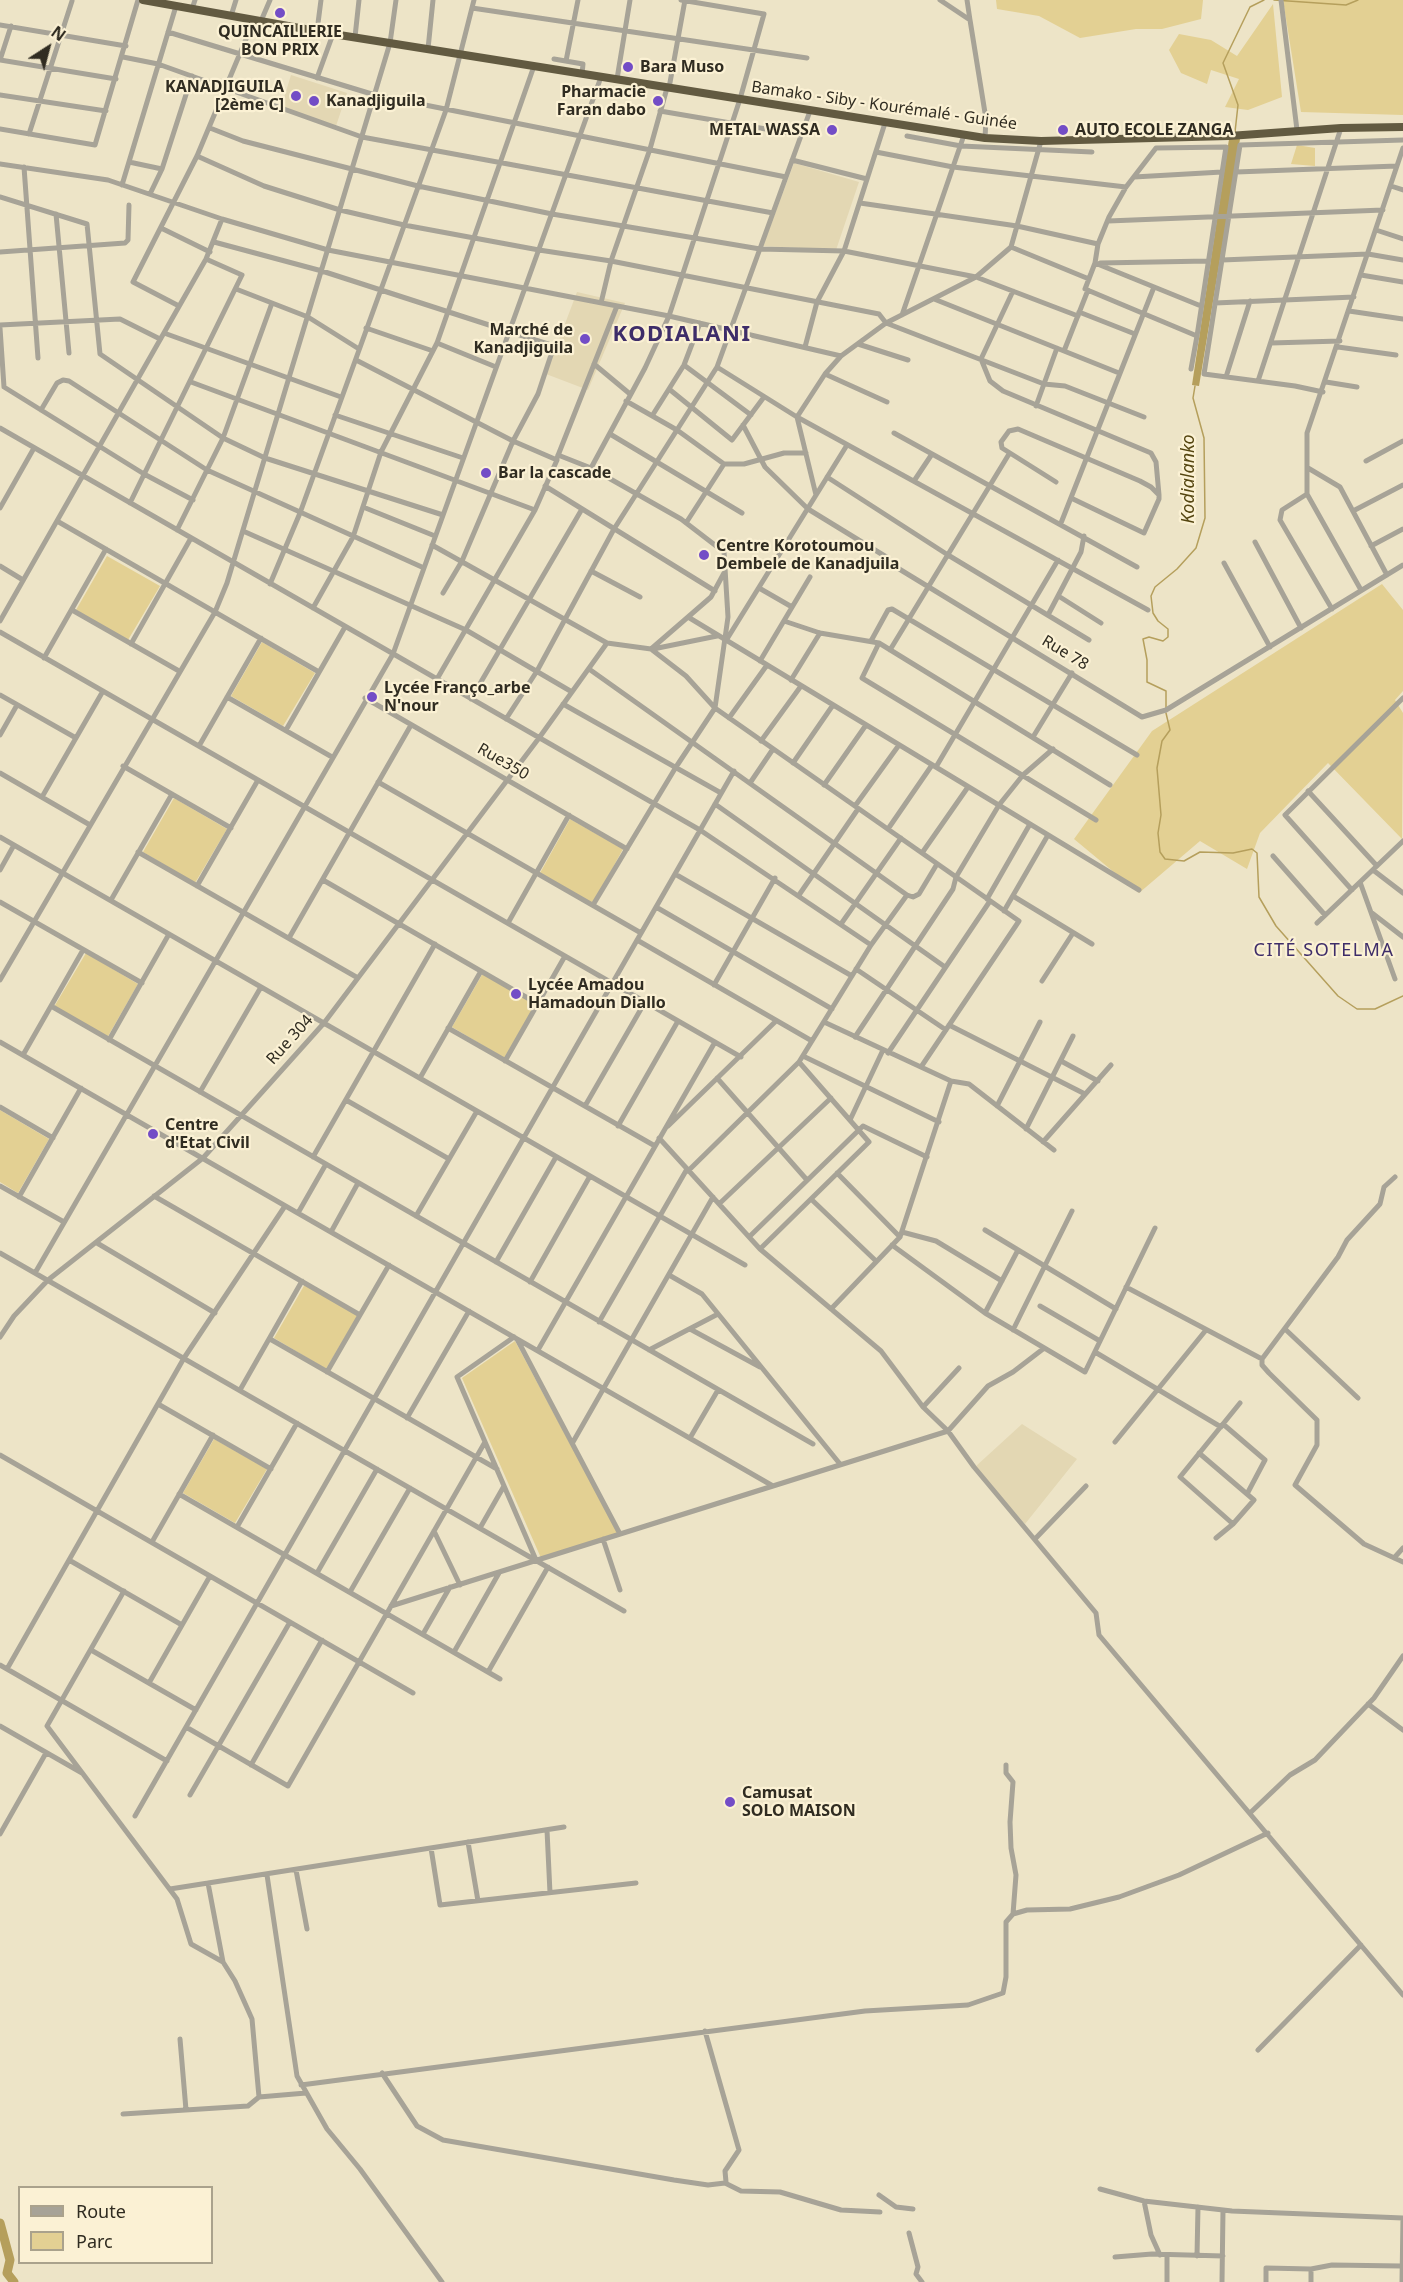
<!DOCTYPE html>
<meta charset="utf-8">
<style>
body{margin:0}
#map{position:relative;width:1403px;height:2282px;overflow:hidden;background:#ede4c7;font-family:"Noto Sans",sans-serif}
canvas{display:block}
.legend{position:absolute;left:18px;top:2186px;width:195px;height:78px;box-sizing:border-box;background:#fbf1d4;border:2px solid #aaa28c;margin:0;padding:8px 10px;list-style:none;font-size:18px;color:#302c21}
.legend li{display:flex;align-items:center;gap:12px;height:30px}
.legend b{width:30px;border:2px solid #aaa28c}
.north{position:absolute;left:18px;top:18px;width:60px;height:60px;-webkit-text-stroke:4px #fbf1d4;paint-order:stroke;rotate:36deg;font-size:16px;font-weight:700;line-height:24px;text-align:center;color:#302c21}
.north::after{content:'';display:block;margin:auto;width:21px;height:27px;background:#302c21;clip-path:polygon(50% 0,100% 100%,50% 72%,0 100%)}
</style>
<div id="map">
<canvas width="1403" height="2282"></canvas>
<ul class="legend">
<li><b style="height:8px;background:#a7a397"></b>Route</li>
<li><b style="height:16px;background:#e3d093"></b>Parc</li>
</ul>
<div class="north">N</div>
</div>
<script>
const ctx = document.querySelector('canvas').getContext('2d');
ctx.lineJoin = 'round';
function paint(path, color) {
  ctx.fillStyle = color;
  ctx.fill(path, 'evenodd');
}
function toPath(rows) {
  const path = new Path2D();
  for (const r of rows) {
    path.moveTo(r[0], r[1]);
    for (let i = 2; i < r.length; i += 2) path.lineTo(r[i], r[i + 1]);
  }
  return path;
}
function stroke(path, color, width, dash) {
  ctx.strokeStyle = color;
  ctx.lineWidth = width;
  ctx.lineCap = dash ? 'butt' : 'round';
  ctx.setLineDash(dash || []);
  ctx.stroke(path);
}
function label(font, color, halo, rows, align = 'center') {
  ctx.font = font + ' "Noto Sans",sans-serif';
  ctx.lineWidth = 4.5;
  ctx.setLineDash([]);
  ctx.textBaseline = 'middle';
  ctx.strokeStyle = halo;
  ctx.fillStyle = color;
  for (const [text, x, y, turn = 0] of rows) {
    ctx.save();
    ctx.translate(x, y);
    ctx.rotate((+turn || 0) * Math.PI / 180);
    ctx.textAlign = isNaN(turn) ? turn : align;
    if (halo) ctx.strokeText(text, 0, 0);
    ctx.fillText(text, 0, 0);
    ctx.restore();
  }
}
const built = toPath([
 [291,75,347,93,336,126,281,108],
 [794,163,859,182,836,250,763,246],
 [577,292,625,303,588,390,546,374],
 [1022,1424,1077,1459,1025,1524,975,1467]
]);
const green = toPath([
 [996,0,1203,0,1201,19,1162,29,1136,29,1080,38,1039,16,997,9],
 [1283,0,1403,0,1403,115,1301,112],
 [1273,4,1282,97,1248,110,1225,107,1239,79,1211,70,1207,84,1181,73,1169,50,1179,34,1211,40,1237,56],
 [1297,145,1315,148,1315,166,1291,164],
 [107,556,160,586,128,640,76,610],
 [1382,584,1403,610,1403,691,1395,700,1403,713,1402,839,1328,763,1260,833,1247,869,1200,841,1139,893,1074,839,1152,731],
 [262,642,315,673,283,726,231,696],
 [174,798,227,829,195,883,143,852],
 [570,819,623,849,593,904,540,873],
 [86,953,138,984,107,1038,54,1007],
 [483,973,536,1004,504,1058,452,1027],
 [0,1110,49,1139,18,1193,0,1182],
 [305,1284,358,1315,326,1369,274,1338],
 [515,1341,618,1533,541,1558,462,1378],
 [214,1439,267,1469,235,1523,183,1493]
]);
const water = toPath([
 [1229,139,1240,139,1199,386,1192,385]
]);
const stream = toPath([
 [1274,0,1346,5,1358,0],
 [1235,132,1238,105,1223,63,1250,7,1264,0],
 [1166,708,1166,691,1147,682,1147,660,1143,639,1149,637,1163,641,1168,637,1168,629,1158,621,1153,613,1151,596,1155,587,1177,569,1196,548,1205,518,1204,438,1193,398,1195,386],
 [1166,713,1170,730,1162,741,1157,768,1161,815,1158,833,1160,852,1165,859,1184,861,1200,852,1233,853,1252,849,1257,853,1259,897,1276,926,1338,996,1357,1009,1375,1009,1403,996]
]);
const river = toPath([
 [0,2223,10,2260,7,2273,14,2282]
]);
const minor = toPath([
 [940,0,970,20,986,119,985,138],
 [967,0,970,20],
 [1281,0,1297,130],
 [472,8,807,58],
 [192,9,195,0],
 [231,16,236,0],
 [261,21,270,0],
 [0,25,126,46],
 [317,31,321,0],
 [168,32,375,95,786,177],
 [355,37,359,0],
 [428,49,433,0],
 [123,57,158,64,362,137,773,213],
 [554,59,583,64,582,74],
 [0,60,116,79],
 [0,60,11,26],
 [566,61,578,0],
 [317,78,333,34],
 [617,79,630,0],
 [669,88,685,0],
 [0,95,106,111],
 [660,111,801,135],
 [210,128,243,141,418,186,552,214,760,249,844,251,976,277,1078,316],
 [0,129,95,145,138,0],
 [29,134,72,1],
 [907,136,961,146,1092,152],
 [876,152,953,167,1126,187],
 [197,156,264,186,340,210,404,225,539,250,611,261,879,314,886,323,1044,384,1065,386,1144,417],
 [792,160,867,179],
 [129,162,162,169],
 [0,164,108,180,222,219,328,250,669,316,841,356],
 [24,167,38,358],
 [1236,172,1397,166],
 [1134,177,1222,172],
 [122,185,176,6],
 [1391,186,1403,190],
 [150,194,162,169,192,76],
 [0,197,87,224,100,354,223,438,265,458,443,515],
 [860,203,1017,226,1098,244],
 [56,214,69,353],
 [1108,221,1383,210],
 [161,228,210,252],
 [1376,230,1403,239],
 [214,242,322,271,554,346,538,394,513,441,462,561,443,593],
 [1011,247,1089,279],
 [0,252,125,243,128,240,129,205],
 [1222,260,1368,254,1403,260],
 [1095,263,1201,306],
 [1100,263,1208,261],
 [1361,275,1403,282],
 [236,289,308,317,359,349],
 [1013,291,981,359,990,381,1003,391,1151,453,1156,462,1159,495],
 [934,299,1119,373],
 [601,303,611,261,650,149,667,88],
 [1215,303,1354,297],
 [179,306,133,282,197,156,254,20],
 [1349,311,1403,319],
 [1079,312,1135,334],
 [902,315,964,135],
 [0,325,120,319,160,339],
 [0,328,4,387,144,474,193,500],
 [366,328,433,351],
 [164,333,341,397],
 [437,343,496,367],
 [1271,343,1340,341],
 [858,344,908,360],
 [805,347,817,302,844,251,885,123],
 [1338,347,1396,355],
 [1064,351,1088,290],
 [356,360,513,441,557,460,535,510,437,679],
 [594,364,630,394],
 [684,365,751,415],
 [717,367,797,417,1148,610],
 [1191,369,1197,336,1226,147,1156,148,1126,187,1109,217,1098,244,1095,263,1085,289,1197,336],
 [825,374,887,402],
 [1226,377,1250,301],
 [1258,381,1341,128],
 [191,382,535,510],
 [1326,382,1357,387],
 [669,389,732,440,764,397],
 [1323,392,1295,386,1204,374,1240,145,1403,140],
 [626,401,677,430,724,464,744,464,784,453,806,453],
 [1036,406,1057,348],
 [41,410,57,383,63,380,69,381,207,470,424,568],
 [335,415,463,458],
 [652,416,684,365,700,323],
 [743,425,765,467,808,509,888,558,891,564,1142,717,1166,710,1403,565],
 [0,428,700,830,871,945],
 [894,433,1137,567],
 [610,434,742,513],
 [558,455,591,468,681,519,724,552,728,617,715,708,676,767,593,905],
 [557,458,617,306],
 [1366,461,1403,441],
 [591,468,645,368,669,316,740,99,764,14,681,0],
 [1308,468,1340,487,1387,575],
 [827,477,948,555,1089,640],
 [914,481,932,454],
 [1056,482,1002,448,1001,442,1009,431,1018,429,1140,481,1151,487,1159,495,1159,499,1144,533,1071,498],
 [545,486,715,591],
 [1307,494,1282,510,1280,520,1332,609],
 [816,495,797,417,825,374,841,356,886,323,976,277,1011,247,1041,141],
 [130,503,242,275,206,259],
 [363,507,435,536],
 [0,508,34,448],
 [1353,511,1403,485],
 [57,521,319,672],
 [686,523,724,464],
 [1061,523,1154,287],
 [177,530,223,438,272,303],
 [243,531,466,630,572,692],
 [1255,542,1301,628],
 [432,545,607,643,651,649,686,676,715,708,1019,921,921,1067],
 [1371,546,1403,529],
 [1224,563,1270,647],
 [0,566,23,580],
 [591,571,640,597],
 [270,584,300,513,446,110,474,0],
 [759,588,792,607],
 [1361,590,1307,494,1307,433,1403,148],
 [1060,597,1101,623],
 [313,608,353,537,381,452,437,343,534,66],
 [72,610,179,671],
 [1048,615,1081,552,1084,536],
 [688,617,711,597,724,573],
 [0,621,206,259,222,219],
 [784,621,820,633,879,643,1110,785],
 [0,632,741,1057],
 [727,639,847,445],
 [871,641,888,610,892,609,1137,755],
 [879,643,862,678,1096,820],
 [131,644,191,538],
 [651,649,688,617,1139,890],
 [653,649,717,636],
 [890,650,1009,454],
 [44,658,106,549],
 [760,661,810,577],
 [589,669,907,895,913,897,919,894,937,864],
 [791,680,820,633],
 [0,695,76,738],
 [227,697,332,757],
 [365,698,627,849],
 [471,699,582,509],
 [563,704,721,793],
 [729,718,767,665],
 [506,719,537,671,614,529,717,367,810,111],
 [286,730,345,627],
 [0,735,17,705],
 [1033,737,1072,673],
 [761,741,801,686],
 [199,746,261,638],
 [793,763,833,705],
 [123,766,231,828],
 [936,767,1058,560],
 [0,773,90,825],
 [378,782,641,933],
 [750,783,773,749],
 [824,785,866,725],
 [1308,791,1377,866],
 [42,797,103,691],
 [715,804,945,967],
 [855,806,899,745],
 [888,829,932,765],
 [0,837,745,1265],
 [138,852,358,978],
 [922,853,968,787],
 [1273,856,1325,915],
 [0,870,14,845],
 [1373,870,1403,893],
 [675,874,852,976],
 [323,880,538,1004],
 [1360,882,1395,979],
 [197,886,258,780],
 [1352,890,1285,815,1403,698],
 [799,895,858,809],
 [1013,896,1092,944],
 [987,899,1030,824],
 [111,900,172,794],
 [0,902,142,983],
 [656,907,832,1009],
 [1004,911,1048,835],
 [1372,913,1403,937],
 [508,923,569,815],
 [1317,923,1403,841],
 [841,924,901,838],
 [289,938,411,725],
 [637,940,812,1041],
 [856,969,946,1030],
 [0,980,215,612,227,583,390,43,396,0],
 [1042,981,1073,933],
 [714,985,775,878],
 [51,1006,813,1444],
 [824,1022,951,1081,969,1084,1054,1150],
 [949,1025,1085,1094],
 [448,1028,655,1146],
 [855,1037,953,889,956,877,999,805,1023,775,1053,749],
 [109,1040,169,934],
 [0,1042,773,1486],
 [888,1053,990,901],
 [23,1055,83,950],
 [803,1056,939,1122],
 [505,1061,565,956],
 [1061,1061,1098,1081],
 [420,1078,481,971],
 [717,1078,807,1180],
 [200,1092,261,987],
 [346,1100,449,1159],
 [585,1106,645,1002],
 [997,1106,1040,1022],
 [0,1107,53,1138],
 [850,1120,883,1050],
 [618,1126,678,1021],
 [668,1126,776,1021],
 [1026,1129,1073,1036],
 [659,1138,760,1249,881,1351,923,1407,948,1431,974,1467,1096,1613,1099,1635,1403,1995],
 [1043,1142,1111,1065],
 [313,1157,435,944],
 [688,1171,799,1062,871,945,907,895],
 [837,1173,900,1237],
 [1395,1177,1384,1187,1380,1204,1347,1240,1338,1257,1262,1359,1262,1365,1269,1373,1317,1420,1317,1445,1295,1485,1364,1544,1403,1562],
 [0,1186,64,1222],
 [154,1196,360,1315],
 [19,1197,81,1088],
 [811,1199,876,1261],
 [719,1204,831,1098],
 [298,1213,326,1164],
 [416,1216,477,1111],
 [985,1230,1116,1309],
 [331,1232,358,1183],
 [902,1232,936,1241,1002,1281],
 [749,1237,863,1126,927,1157],
 [97,1243,215,1313],
 [892,1245,985,1313,1085,1372,1155,1228],
 [760,1249,869,1142,799,1062],
 [0,1253,624,1611],
 [496,1262,556,1157],
 [35,1273,393,654,601,77],
 [669,1275,702,1294,840,1464],
 [530,1282,590,1176],
 [1126,1287,1262,1359],
 [1040,1306,1100,1341],
 [831,1309,900,1237,951,1081],
 [985,1313,1018,1250],
 [599,1322,687,1169],
 [690,1329,760,1367],
 [1285,1329,1358,1398],
 [1013,1330,1072,1211],
 [0,1337,14,1316,48,1280,203,1158,324,1023,539,738,607,643],
 [514,1337,457,1377,536,1560],
 [270,1339,497,1469],
 [517,1339,620,1534],
 [538,1350,715,1042],
 [649,1350,718,1314],
 [1095,1352,1221,1427],
 [327,1372,389,1265],
 [240,1390,302,1281],
 [158,1404,271,1469],
 [923,1407,959,1368],
 [407,1418,469,1311],
 [1223,1424,1265,1460,1247,1494],
 [690,1438,718,1390],
 [573,1442,713,1197],
 [1115,1442,1206,1330],
 [1199,1453,1254,1500,1233,1524,1216,1538],
 [0,1455,413,1693],
 [179,1494,500,1679],
 [1233,1524,1180,1477,1240,1403],
 [237,1527,297,1423],
 [480,1528,504,1486],
 [434,1531,460,1585],
 [603,1539,620,1590],
 [1035,1539,1086,1486],
 [152,1542,213,1435],
 [1394,1558,1403,1548],
 [69,1560,182,1625],
 [317,1573,377,1469],
 [124,1591,47,1726,177,1899,191,1944,223,1962,235,1981,252,2019,259,2097],
 [350,1592,410,1488],
 [391,1606,948,1431,988,1386,1013,1372,1043,1349],
 [423,1634,450,1587],
 [91,1650,196,1710],
 [454,1652,499,1573],
 [0,1665,167,1761],
 [7,1669,184,1358,285,1206],
 [488,1672,548,1567],
 [149,1683,210,1576],
 [1368,1704,1403,1730],
 [0,1726,82,1773],
 [186,1727,288,1786,485,1442],
 [251,1765,322,1640],
 [1006,1765,1006,1773,1013,1782,1010,1822,1011,1848,1016,1875,1013,1914,1027,1910,1070,1909,1119,1897,1179,1875,1268,1833],
 [190,1795,290,1622],
 [1250,1813,1290,1775,1315,1760,1374,1698,1403,1656],
 [135,1816,734,771],
 [547,1830,550,1893],
 [0,1834,46,1753],
 [468,1842,478,1901],
 [431,1848,440,1905,636,1883],
 [296,1870,307,1929],
 [267,1875,297,2076,327,2129,360,2169,442,2282],
 [208,1883,223,1962],
 [170,1889,564,1827],
 [705,2031,739,2150,725,2171,726,2182],
 [180,2039,186,2110],
 [1258,2050,1361,1945],
 [382,2073,417,2126,443,2140,674,2180,708,2185,725,2183,741,2191,780,2192,841,2210,880,2212],
 [301,2085,865,2011,968,2005,1003,1993,1006,1977,1006,1922,1013,1914],
 [123,2114,248,2106,259,2097,306,2093],
 [1100,2189,1144,2201,1232,2211,1403,2218,1402,2282],
 [879,2195,896,2207,913,2209],
 [1144,2201,1151,2235,1160,2255],
 [909,2233,918,2267,916,2274,922,2282],
 [1167,2256,1167,2282],
 [1197,2256,1198,2207],
 [1115,2257,1152,2254,1223,2256],
 [1222,2282,1223,2210],
 [1266,2282,1266,2268,1311,2269,1332,2265,1401,2266],
 [1311,2282,1311,2269]
]);
const highway = toPath([
 [143,0,333,34,985,138,1041,141,1229,136,1341,128,1403,127]
]);
const markers = [
 [280,13,6,"#734dc6"],
 [628,67,6,"#734dc6"],
 [296,96,6,"#734dc6"],
 [314,101,6,"#734dc6"],
 [658,101,6,"#734dc6"],
 [832,130,6,"#734dc6"],
 [1063,130,6,"#734dc6"],
 [585,339,6,"#734dc6"],
 [486,473,6,"#734dc6"],
 [704,555,6,"#734dc6"],
 [372,697,6,"#734dc6"],
 [516,994,6,"#734dc6"],
 [153,1134,6,"#734dc6"],
 [730,1802,6,"#734dc6"]
];
const poiNames = [
 ["QUINCAILLERIE",280,32,"center"],
 ["BON PRIX",280,50,"center"],
 ["Bara Muso",640,67],
 ["KANADJIGUILA",284,87,"right"],
 ["[2ème C]",284,105,"right"],
 ["Pharmacie",646,92,"right"],
 ["Faran dabo",646,110,"right"],
 ["Kanadjiguila",326,101],
 ["METAL WASSA",820,130,"right"],
 ["AUTO ECOLE ZANGA",1075,130],
 ["Marché de",573,330,"right"],
 ["Kanadjiguila",573,348,"right"],
 ["Bar la cascade",498,473],
 ["Centre Korotoumou",716,546],
 ["Dembele de Kanadjuila",716,564],
 ["Lycée Franço_arbe",384,688],
 ["N'nour",384,706],
 ["Lycée Amadou",528,985],
 ["Hamadoun Diallo",528,1003],
 ["Centre",165,1125],
 ["d'Etat Civil",165,1143],
 ["Camusat",742,1793],
 ["SOLO MAISON",742,1811]
];
const streetNames = [
 ["Bamako - Siby - Kourémalé - Guinée",884,106,8],
 ["Rue 78",1065,653,31],
 ["Rue350",503,762,30],
 ["Rue 304",290,1040,-48]
];
const waterNames = [
 ["Kodialanko",1189,479,-90]
];
const neighbourhoodNames = [
 ["CITÉ SOTELMA",1324,951]
];
const districtNames = [
 ["KODIALANI",682,335]
];
paint(built, '#e3d7b3');
paint(green, '#e3d093');
paint(water, '#b59f5c');
stroke(stream, '#b59f5c', 1.5);
stroke(river, '#b59f5c', 9);
stroke(minor, '#a7a397', 5);
stroke(highway, '#625a41', 8);
for (const [x, y, r, color] of markers) {
  const dot = new Path2D();
  dot.arc(x, y, r, 0, 2 * Math.PI);
  ctx.fillStyle = color;
  ctx.fill(dot);
  stroke(dot, '#fbf1d4', 2);
}
label('bold 16px', '#302c21', '#fbf1d4', poiNames, 'left');
label('16px', '#302c21', '#fbf1d4', streetNames);
label('italic 18px', '#554611', '#fbf1d4', waterNames);
ctx.letterSpacing = '1.5px';
label('18px', '#3e2d69', '#fbf1d4', neighbourhoodNames);
ctx.letterSpacing = '0px';
ctx.letterSpacing = '1.5px';
label('bold 22px', '#3e2d69', '#fbf1d4', districtNames);
ctx.letterSpacing = '0px';
</script>
